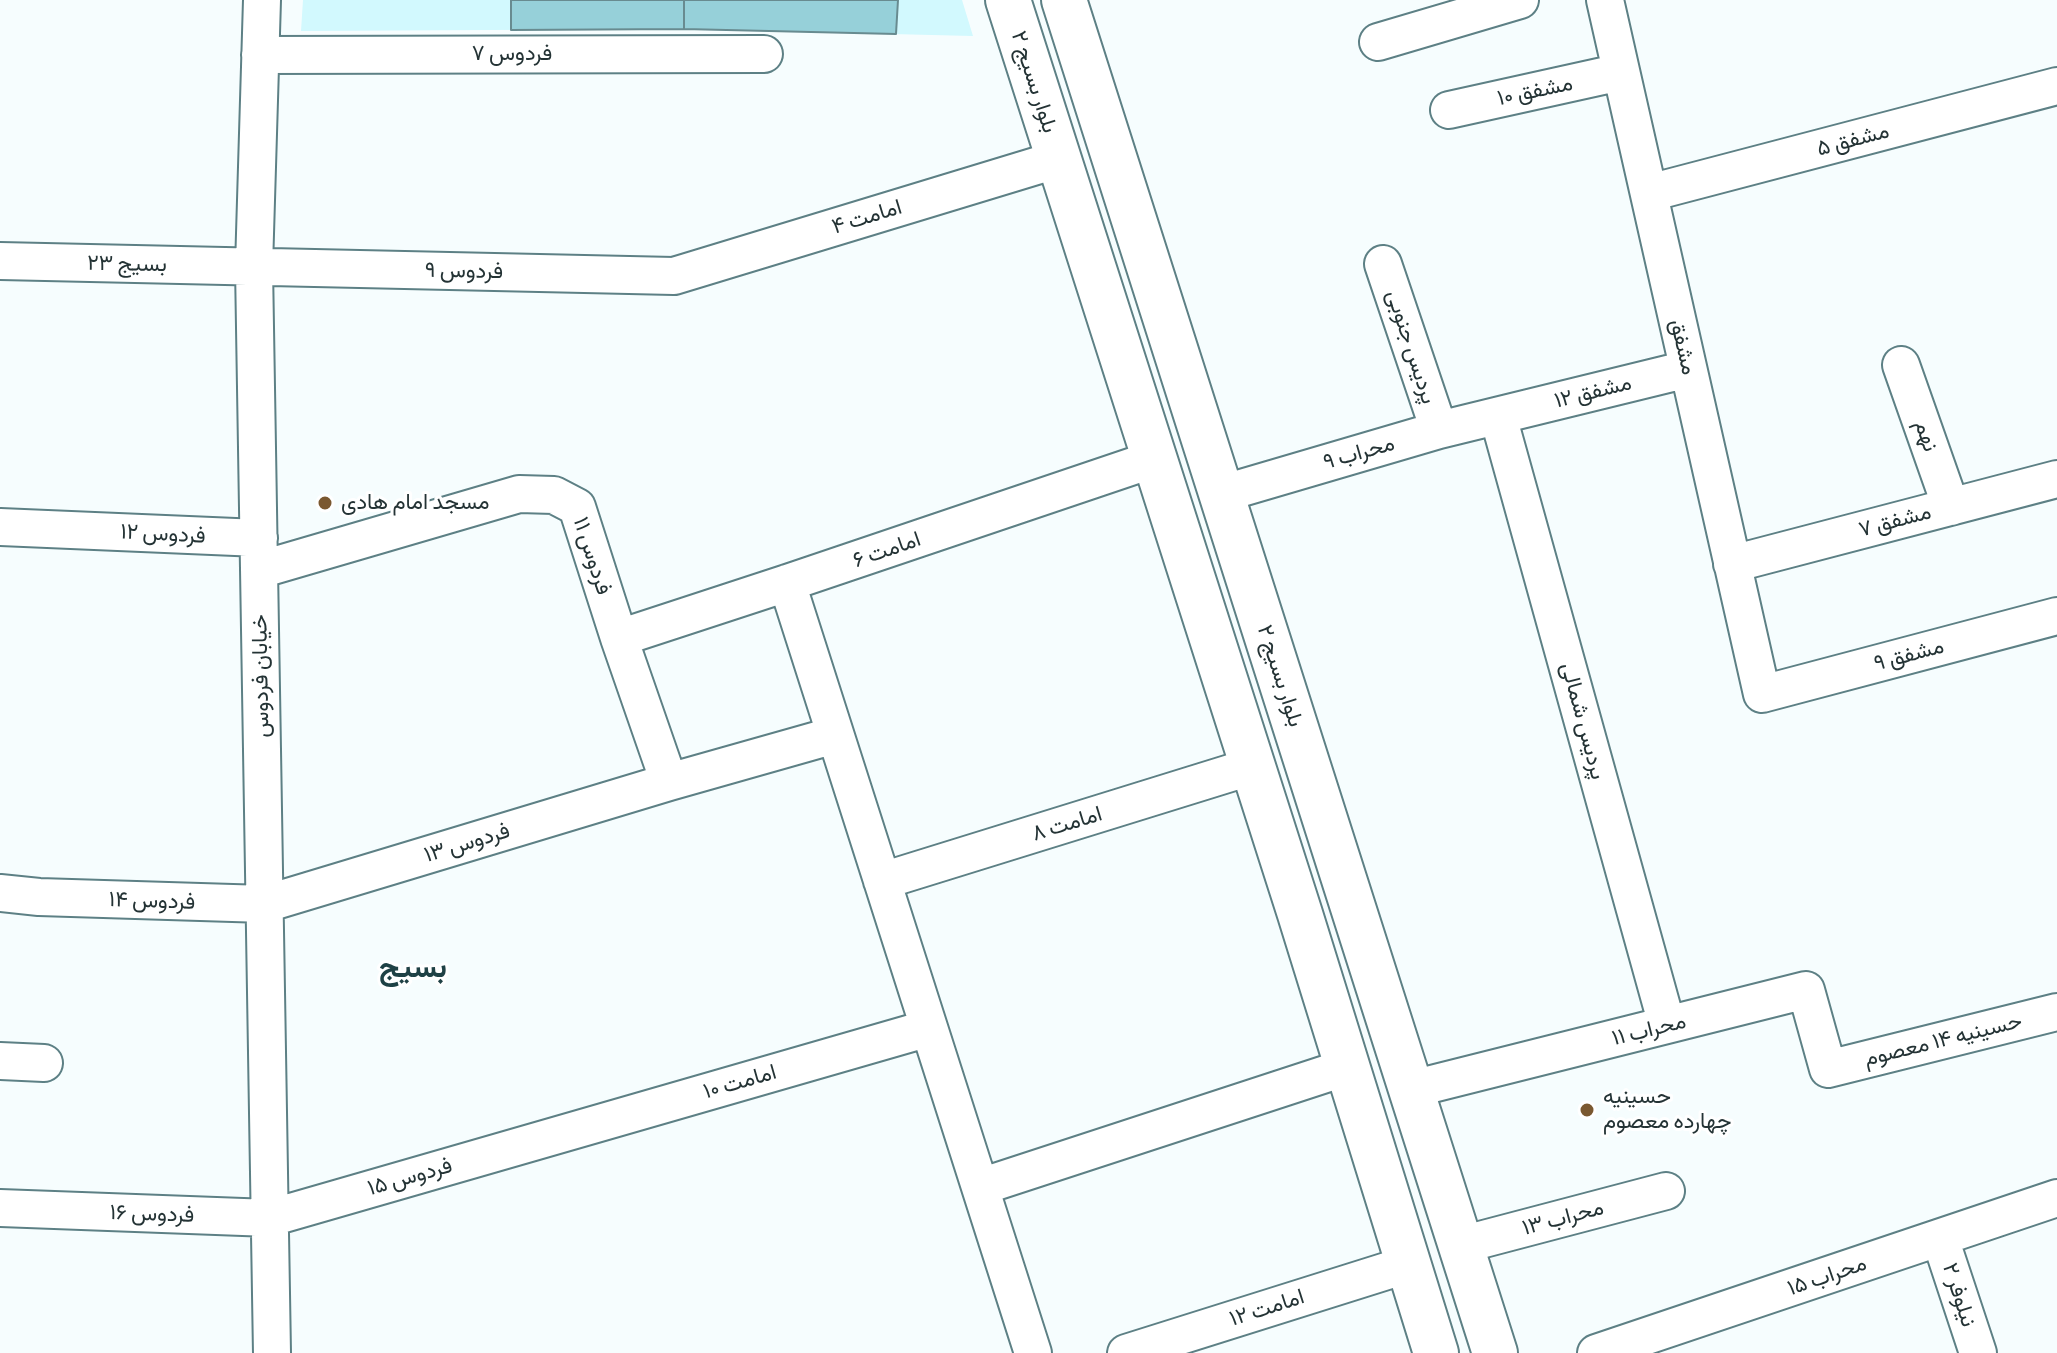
<!DOCTYPE html>
<meta charset="utf-8">
<style>
body{margin:0}
canvas{display:block;background:#f6fdfe}
</style>
<canvas width="2057" height="1353"></canvas>
<script>
const ctx = document.querySelector('canvas').getContext('2d');
ctx.lineJoin = 'round';
function paint(path, color) {
  ctx.fillStyle = color;
  ctx.fill(path, 'evenodd');
}
function toPath(rows) {
  const path = new Path2D();
  for (const r of rows) {
    path.moveTo(r[0], r[1]);
    for (let i = 2; i < r.length; i += 2) path.lineTo(r[i], r[i + 1]);
  }
  return path;
}
function stroke(path, color, width, dash) {
  ctx.strokeStyle = color;
  ctx.lineWidth = width;
  ctx.lineCap = dash ? 'butt' : 'round';
  ctx.setLineDash(dash || []);
  ctx.stroke(path);
}
function label(font, color, halo, rows, align = 'center') {
  ctx.font = font + ' Literata,Vazirmatn,serif';
  ctx.lineWidth = 6;
  ctx.setLineDash([]);
  ctx.textBaseline = 'middle';
  ctx.strokeStyle = halo;
  ctx.fillStyle = color;
  for (const [text, x, y, turn = 0] of rows) {
    ctx.save();
    ctx.translate(x, y);
    ctx.rotate((+turn || 0) * Math.PI / 180);
    ctx.textAlign = isNaN(turn) ? turn : align;
    if (halo) ctx.strokeText(text, 0, 0);
    ctx.fillText(text, 0, 0);
    ctx.restore();
  }
}
const built = toPath([
 [303,0,962,0,973,36,684,29,301,31]
]);
const building = toPath([
 [511,0,684,0,684,29,511,30,511,0],
 [684,0,898,0,896,34,684,29,684,0]
]);
const minor = toPath([
 [262,0,254,267,272,1353],
 [1605,0,1762,694,2057,616],
 [1378,42,1520,0],
 [260,55,764,54],
 [1449,110,1621,72],
 [1649,193,2057,86],
 [0,261,674,276,1059,159],
 [1383,264,1439,430],
 [1901,365,1951,507],
 [1498,416,1667,1025],
 [1221,494,1439,430,1688,369],
 [0,527,259,538],
 [1732,564,2057,479],
 [259,570,519,494,554,495,577,507,619,638,669,782],
 [787,583,1033,1353],
 [619,638,787,583,1154,459],
 [882,881,1253,766],
 [0,893,39,897,265,904,669,782,835,735],
 [0,1061,44,1063],
 [1412,1089,1806,990,1828,1069,2057,1012],
 [980,1187,1347,1067],
 [0,1208,270,1218,929,1028],
 [1940,1238,1978,1353],
 [1461,1245,1666,1191],
 [1126,1353,1409,1264],
 [1596,1353,2057,1198]
]);
const major = toPath([
 [1008,0,1300,914,1436,1353],
 [1064,0,1495,1353]
]);
const markers = [
 [325,503,8,"#7a5830"],
 [1587,1110,8,"#7a5830"]
];
const streetNames = [
 ["فردوس ۷",512,54],
 ["بلوار بسیج ۲",1034,82,72],
 ["مشفق ۱۰",1535,91,-12],
 ["مشفق ۵",1853,140,-15],
 ["امامت ۴",867,217,-17],
 ["۲۳ بسیج",127,264,1],
 ["فردوس ۹",464,271,1],
 ["پردیس جنوبی",1411,347,72],
 ["مشفق",1683,347,77],
 ["مشفق ۱۲",1593,392,-14],
 ["نهم",1926,436,71],
 ["محراب ۹",1359,453,-16],
 ["مشفق ۷",1895,521,-15],
 ["فردوس ۱۲",163,534,3],
 ["امامت ۶",887,550,-19],
 ["فردوس ۱۱",592,556,72],
 ["مشفق ۹",1909,655,-15],
 ["خیابان فردوس",261,676,-91],
 ["بلوار بسیج ۲",1280,676,72],
 ["پردیس شمالی",1583,721,75],
 ["امامت ۸",1067,824,-17],
 ["فردوس ۱۳",467,843,-17],
 ["فردوس ۱۴",152,901,2],
 ["محراب ۱۱",1649,1030,-14],
 ["حسینیه ۱۴ معصوم",1943,1040,-14],
 ["امامت ۱۰",740,1082,-16],
 ["فردوس ۱۵",410,1177,-16],
 ["فردوس ۱۶",152,1214,2],
 ["محراب ۱۳",1563,1218,-15],
 ["محراب ۱۵",1827,1276,-19],
 ["نیلوفر ۲",1959,1295,72],
 ["امامت ۱۲",1267,1308,-18]
];
const poiNames = [
 ["مسجد امام هادی",341,503],
 ["حسینیه",1603,1097],
 ["چهارده معصوم",1603,1122]
];
const districtNames = [
 ["بسیج",413,968]
];
paint(built, '#d2f9fe');
paint(building, '#96d0d9');
stroke(building, '#688b90', 2);
stroke(minor, '#5d8085', 40);
stroke(major, '#5d8085', 48);
stroke(minor, '#fff', 36);
stroke(major, '#fff', 44);
for (const [x, y, r, color] of markers) {
  const dot = new Path2D();
  dot.arc(x, y, r, 0, 2 * Math.PI);
  ctx.fillStyle = color;
  ctx.fill(dot);
  stroke(dot, '#fff', 3);
}
label('22px', '#243335', '#fff', streetNames);
label('22px', '#243335', '#fff', poiNames, 'left');
label('bold 30px', '#1f4145', '#fff', districtNames);
</script>
